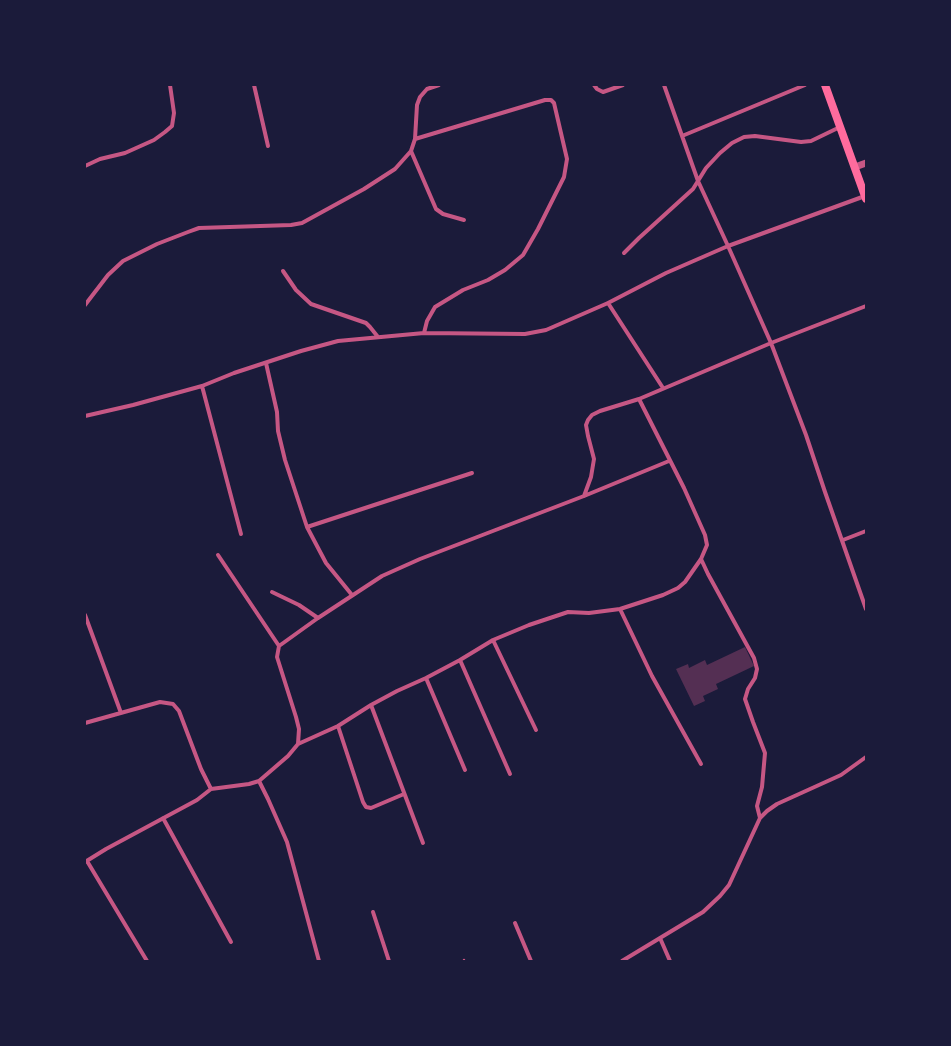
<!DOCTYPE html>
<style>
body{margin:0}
#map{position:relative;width:951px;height:1046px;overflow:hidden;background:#1b1b3a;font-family:Jost,sans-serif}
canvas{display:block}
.frame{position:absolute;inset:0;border:86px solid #1b1b3a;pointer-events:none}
</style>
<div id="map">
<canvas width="951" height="1046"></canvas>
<div class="frame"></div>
</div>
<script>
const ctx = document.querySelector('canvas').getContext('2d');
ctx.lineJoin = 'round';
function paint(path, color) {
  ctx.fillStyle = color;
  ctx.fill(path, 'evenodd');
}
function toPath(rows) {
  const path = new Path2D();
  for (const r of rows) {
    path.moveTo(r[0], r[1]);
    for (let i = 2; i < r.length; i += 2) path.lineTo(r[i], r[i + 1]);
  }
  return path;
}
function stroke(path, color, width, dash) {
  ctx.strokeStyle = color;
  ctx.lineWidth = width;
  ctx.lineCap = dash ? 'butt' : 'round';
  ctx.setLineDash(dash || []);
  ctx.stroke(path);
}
const building = toPath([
 [745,647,754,666,716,684,718,689,703,696,705,701,694,706,676,669,688,664,689,668,705,660,707,665]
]);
const service = toPath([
 [464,960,464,961]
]);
const minor = toPath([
 [254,85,268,146],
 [594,85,597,89,603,92,623,85],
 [664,85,698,181,728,246,771,343,806,435,825,492,866,609],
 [682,136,805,85],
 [415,139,545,100,551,100,554,103,567,159,564,177,538,229,523,255,505,270,488,280,463,290,435,307,427,321,424,333],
 [411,151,436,209,443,214,464,220],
 [85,166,100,159,125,153,154,140,165,132,172,126,174,113,170,85],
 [624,253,639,238,693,189,706,168,720,153,732,143,744,137,755,136,801,142,811,141,840,127],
 [283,271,296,290,311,304,366,323,370,327,378,337],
 [608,303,663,388],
 [85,305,108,275,123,261,157,244,188,232,199,228,291,225,302,223,364,189,395,169,411,151,415,139,417,105,420,97,427,89,439,85],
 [266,363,277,412,278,431,285,460,307,527,326,563,352,595],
 [202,386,241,534],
 [639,399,684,488,705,535,707,545,701,559,708,574,754,658,757,669,755,678,748,689,745,699,753,722,765,753,762,787,757,806,760,818],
 [85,416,133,405,202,386,234,373,301,351,338,341,424,333,525,334,546,330,608,303,666,273,728,246,865,196],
 [584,496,591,477,594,459,588,436,586,425,588,420,592,415,600,411,639,399,771,343,866,306],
 [307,527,472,473],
 [843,540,866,531],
 [218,555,279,646],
 [272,592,299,605,318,618],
 [620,609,652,676,701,764],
 [85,615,121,713],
 [493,640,536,730],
 [460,660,510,774],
 [426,678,465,770],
 [371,705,423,843],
 [85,723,160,702,173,704,179,711,201,769,211,789],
 [338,726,363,802,366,807,371,808,404,794],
 [298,744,299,729,296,717,277,657,279,646,318,618,382,576,420,559,584,496,669,461],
 [259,781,268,799,287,842,319,961],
 [163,818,231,942],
 [87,861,147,961],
 [85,862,106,849,197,800,211,789,249,784,259,781,288,756,298,744,338,726,371,705,397,691,426,678,460,660,493,640,529,625,568,612,589,613,620,609,663,595,678,588,685,582,701,559],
 [373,912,389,961],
 [515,923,531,961],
 [660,938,670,961],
 [622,961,703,912,720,896,729,885,760,818,767,811,777,804,841,775,866,757]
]);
const tertiary = toPath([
 [855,167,866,163]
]);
const secondary = toPath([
 [825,85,866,199]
]);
paint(building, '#542f53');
stroke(service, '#c65784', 2.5);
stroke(minor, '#c65784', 4);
stroke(tertiary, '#c65784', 7);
stroke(secondary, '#ff6b9d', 8);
</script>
